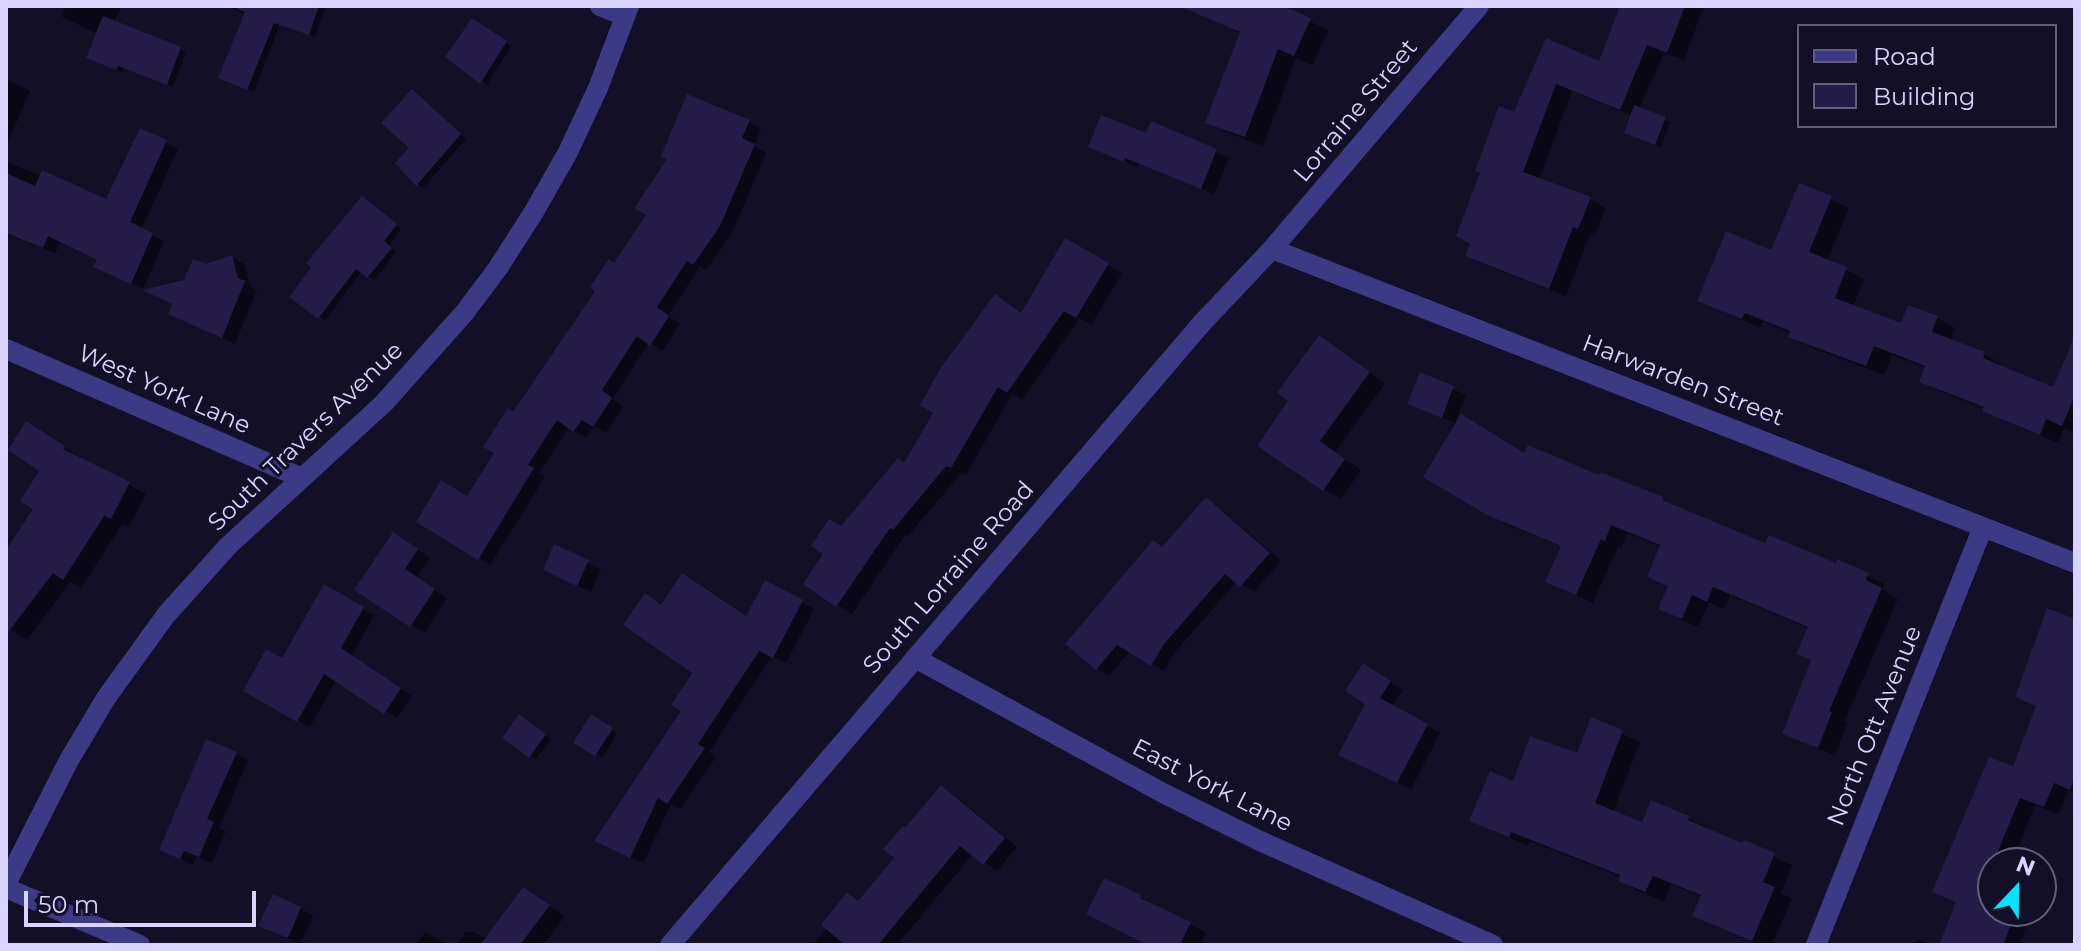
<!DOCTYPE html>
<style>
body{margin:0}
#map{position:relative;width:2081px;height:951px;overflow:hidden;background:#130f26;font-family:Montserrat,sans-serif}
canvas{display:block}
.frame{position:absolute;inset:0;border:8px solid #d9d4ff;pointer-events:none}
.legend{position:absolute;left:1797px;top:24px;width:260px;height:104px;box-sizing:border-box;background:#130f26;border:2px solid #625e7d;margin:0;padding:10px 14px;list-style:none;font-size:24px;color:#d9d4ff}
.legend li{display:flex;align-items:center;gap:16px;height:40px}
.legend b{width:40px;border:2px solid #625e7d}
.north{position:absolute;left:1977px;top:847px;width:80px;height:80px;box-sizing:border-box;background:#130f26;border:2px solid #625e7d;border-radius:50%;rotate:22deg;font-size:22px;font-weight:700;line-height:32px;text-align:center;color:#d9d4ff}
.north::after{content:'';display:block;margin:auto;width:28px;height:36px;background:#00e5ff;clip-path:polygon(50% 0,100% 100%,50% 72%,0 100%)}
.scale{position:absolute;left:24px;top:891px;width:232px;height:36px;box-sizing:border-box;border:4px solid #d9d4ff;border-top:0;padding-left:10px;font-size:24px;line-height:28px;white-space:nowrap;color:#d9d4ff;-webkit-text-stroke:6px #130f26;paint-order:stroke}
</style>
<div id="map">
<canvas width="2081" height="951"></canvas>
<div class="frame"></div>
<ul class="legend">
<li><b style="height:10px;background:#3d3a85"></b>Road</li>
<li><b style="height:22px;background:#241b47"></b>Building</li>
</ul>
<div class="north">N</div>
<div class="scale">50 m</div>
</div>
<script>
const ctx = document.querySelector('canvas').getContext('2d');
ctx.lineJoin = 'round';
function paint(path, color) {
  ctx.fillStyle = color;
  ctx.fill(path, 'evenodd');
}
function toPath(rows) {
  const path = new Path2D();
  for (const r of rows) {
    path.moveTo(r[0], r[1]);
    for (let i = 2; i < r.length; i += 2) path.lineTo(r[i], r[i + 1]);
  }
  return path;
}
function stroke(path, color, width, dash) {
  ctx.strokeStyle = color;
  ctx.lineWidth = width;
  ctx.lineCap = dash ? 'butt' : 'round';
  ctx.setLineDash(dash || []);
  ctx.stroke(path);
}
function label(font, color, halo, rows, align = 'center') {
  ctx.font = font + ' Montserrat,sans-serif';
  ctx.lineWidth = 6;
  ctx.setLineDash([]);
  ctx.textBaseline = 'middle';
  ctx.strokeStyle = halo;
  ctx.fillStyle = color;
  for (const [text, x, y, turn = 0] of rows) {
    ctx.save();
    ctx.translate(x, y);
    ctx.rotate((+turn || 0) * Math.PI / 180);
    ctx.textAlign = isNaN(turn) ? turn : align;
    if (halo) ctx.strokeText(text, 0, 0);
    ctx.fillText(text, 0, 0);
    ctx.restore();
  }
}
const shadow = toPath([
 [66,6,122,6,115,21,186,52,173,87,124,67,122,72,94,61,98,34,62,17],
 [225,6,323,6,325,8,315,37,280,24,254,92,226,81,246,14],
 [1218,6,1289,6,1287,10,1328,30,1313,65,1296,58,1263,146,1226,132,1208,122,1241,34,1221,22],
 [1622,6,1704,6,1684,60,1664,53,1639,109,1670,122,1661,147,1632,136,1632,116,1572,91,1539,180,1590,199,1605,208,1595,236,1590,234,1566,296,1483,264,1467,255,1516,115,1547,40,1600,63],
 [473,21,511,46,487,85,447,57],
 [6,79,30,91,6,147],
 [413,91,466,139,423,188,417,184],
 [749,122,761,129,754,146,766,153,732,233,706,270,700,266,668,316,680,324,662,351,649,342,613,399,623,407,606,433,594,426,586,438,569,427,539,473,545,477,490,565,419,521,468,498,497,453,514,414,615,265],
 [1152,124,1229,158,1214,194,1139,163,1137,167,1091,146,1147,135],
 [141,130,178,149,141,230,164,241,143,289,108,273,99,260,61,242,55,253,6,234,6,162,107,202],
 [1800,185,1849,208,1827,261,1864,279,1853,307,1903,326,1909,308,1937,318,1955,328,1950,341,1984,354,2001,364,2000,367,2054,390,2075,381,2075,432,2064,428,2058,443,2002,420,1985,409,1939,391,1922,381,1927,368,1892,355,1884,375,1808,346,1790,336,1791,333,1763,321,1760,328,1699,300,1772,252],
 [368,202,401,229,389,246,396,252,374,280,362,271,325,321,292,297],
 [1066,241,1122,273,1091,325,1080,318,1022,400,1012,394,966,475,962,472,908,536,905,535,852,614,805,584,842,528,905,465,1023,314],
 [232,257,244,264,250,286,257,290,235,344,183,320,206,266],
 [1320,337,1385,383,1335,452,1361,470,1341,499,1324,489,1291,401],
 [1421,374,1466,395,1455,423,1525,456,1600,478,1601,474,1766,546,1837,565,1838,562,1884,584,1882,589,1898,599,1844,722,1847,723,1835,756,1784,733,1812,661,1810,629,1730,595,1724,609,1709,602,1698,627,1676,617,1660,608,1669,587,1662,547,1627,533,1621,548,1618,547,1593,603,1548,581,1563,547,1506,524,1426,476,1457,424,1409,403],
 [44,434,80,457,79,459,146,494,129,527,122,524,81,588,70,582,27,640,6,627,6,554,35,508],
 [1206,500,1218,507,1281,561,1254,592,1237,581,1176,651,1164,671,1130,651,1109,676,1097,669,1163,548],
 [406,542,430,558,416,578,447,598,424,633,357,589],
 [555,547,601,569,591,592,558,577],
 [766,582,814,609,786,663,772,656,709,752,716,757,680,809,671,804,643,863,608,847,684,710,695,673,662,606,747,618],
 [325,587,374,615,352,656,412,696,397,718,336,680,310,727,245,690,283,661],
 [2075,621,2075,792,2068,790,2059,814,2035,805,2012,863,1993,863,1993,911,2032,911,2019,945,1941,945,1958,903,1934,892,2014,768,2038,707,2017,696],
 [1376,673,1403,690,1392,706,1440,733,1411,789,1353,761],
 [591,717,617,733,602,758,576,742],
 [526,720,551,739,536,759,530,756],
 [1592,720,1640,742,1613,812,1643,824,1688,818,1743,846,1745,843,1792,865,1781,893,1792,899,1772,945,1758,945,1695,915,1702,897,1671,884,1664,901,1638,891,1620,880,1622,877,1530,841,1528,846,1472,820,1514,783,1578,755],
 [236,753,248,761,219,828,226,831,212,863,197,856,193,865,161,849],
 [941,788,954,795,1017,847,997,871,973,854,897,945,812,945,827,928,848,895,859,902,897,858],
 [1140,897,1206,933,1201,945,1146,945,1105,923],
 [540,899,565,916,543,945,456,945,466,932,474,932,487,939],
 [300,908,313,916,301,944,274,932],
 [425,932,441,941,446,945,416,945],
 [1917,939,1933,945,1915,945]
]);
const building = toPath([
 [237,6,319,6,309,35,274,23,247,90,218,78,245,12,237,9],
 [1179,6,1283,6,1311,18,1294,56,1278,49,1245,137,1205,123,1240,32],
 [1620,6,1685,6,1667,53,1647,45,1620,110,1556,84,1523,172,1591,197,1578,229,1573,227,1549,289,1465,256,1470,244,1456,236,1480,173,1475,171,1499,106,1514,112,1546,38,1599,61],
 [103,16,181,47,167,85,118,66,116,70,86,58],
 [472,18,507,41,480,84,445,57],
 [412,89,461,134,416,186,395,163,409,148,381,123],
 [687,94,750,120,742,138,755,144,720,226,693,265,687,261,657,307,669,316,650,346,637,336,602,390,612,398,593,427,582,420,573,432,557,420,528,465,534,468,478,560,416,522,441,480,467,496,494,453,483,447,508,408,513,412,595,291,590,287,609,259,614,263,646,215,634,208,667,159,661,156],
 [1634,105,1666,117,1655,145,1624,133],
 [1101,115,1146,133,1151,121,1217,149,1201,189,1125,158,1124,162,1088,147],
 [140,128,167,140,130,222,153,233,131,284,93,267,97,260,48,236,43,248,6,233,6,173,35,186,42,170,106,199],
 [1799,183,1832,196,1809,252,1847,267,1835,298,1901,323,1908,305,1938,316,1932,332,1985,352,1983,358,2053,387,2075,336,2075,395,2062,426,2046,419,2040,435,1982,411,1984,407,1919,382,1925,366,1874,346,1866,366,1788,337,1790,331,1745,313,1742,319,1697,301,1726,231,1771,250],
 [362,196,397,224,384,241,392,248,367,278,356,269,318,319,289,297,311,268,306,263],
 [1065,238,1109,263,1076,318,1064,311,1007,393,998,387,951,468,946,466,893,530,890,528,836,607,803,584,823,554,811,546,829,519,841,526,898,458,904,463,933,413,920,405,940,369,995,294,1021,313],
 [232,255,238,278,245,281,222,338,168,314,172,304,142,290,184,280,193,259,206,264],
 [1319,335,1370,372,1320,441,1345,459,1323,491,1257,446,1288,401,1277,393],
 [1420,372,1454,386,1442,418,1407,404],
 [1461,414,1524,453,1528,445,1599,475,1600,472,1663,497,1662,500,1765,543,1769,535,1836,563,1837,559,1869,573,1866,580,1882,588,1829,711,1832,712,1818,748,1782,734,1811,660,1796,654,1808,627,1713,587,1707,602,1692,595,1682,619,1658,609,1668,586,1647,577,1660,545,1611,525,1605,541,1601,539,1576,595,1545,582,1561,546,1487,515,1423,477],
 [26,421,65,446,63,449,130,482,111,519,104,516,63,580,53,573,6,635,6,550,33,509,20,501,39,471,8,450],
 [1206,497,1270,553,1240,587,1225,574,1164,644,1151,666,1117,645,1096,670,1065,644,1153,540,1162,547],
 [393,532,418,549,405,569,435,589,410,627,354,590],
 [554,544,589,560,577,586,543,570],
 [682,573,746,616,765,580,803,600,773,658,759,651,698,744,705,748,667,804,658,798,630,858,594,841,681,711,671,705,692,673,623,625,645,593,661,605],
 [324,584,364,607,341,648,401,688,384,714,324,674,297,722,243,691,266,649,282,658],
 [2047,608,2075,619,2075,776,2070,790,2054,783,2044,807,2020,798,1993,863,1993,911,2016,911,2003,945,1939,945,1956,902,1932,892,1989,757,2013,766,2036,706,2015,697],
 [1363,663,1391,681,1380,698,1428,724,1397,783,1338,755,1365,704,1345,691],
 [519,714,546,734,529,758,502,738],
 [591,714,613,728,595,756,573,743],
 [1591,717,1623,730,1595,803,1642,822,1651,800,1689,816,1688,820,1742,843,1744,840,1775,853,1763,882,1775,887,1752,941,1692,916,1701,895,1653,876,1645,892,1618,881,1620,875,1511,832,1509,837,1469,821,1490,771,1513,781,1530,736,1577,753],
 [206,739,237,752,207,819,214,822,199,857,184,851,180,859,159,850],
 [941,785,1005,838,983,865,960,846,878,945,845,945,821,925,847,892,858,901,894,858,883,849,903,826,905,828],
 [1104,878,1141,895,1140,898,1191,922,1180,945,1147,945,1086,914],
 [523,887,550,905,520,945,480,945],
 [273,894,301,907,288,938,258,926]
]);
const street = toPath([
 [600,6,625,16],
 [1272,249,2075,563],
 [6,349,302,478],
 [915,658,1163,793,1260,841,1493,945],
 [6,884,68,762,106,698,166,615,228,546,384,403,465,312,498,268,535,210,568,152,598,88,629,6],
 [6,888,140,945],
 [670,945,1202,323,1272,249,1479,6],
 [1816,945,1983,527]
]);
const streetNames = [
 ["Lorraine Street",1356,111,-50],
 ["Harwarden Street",1683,381,21],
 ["West York Lane",164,390,24],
 ["South Travers Avenue",306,437,-44],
 ["South Lorraine Road",949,578,-49],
 ["North Ott Avenue",1875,726,-68],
 ["East York Lane",1212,786,27]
];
paint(shadow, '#0007');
paint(building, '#241b47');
stroke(street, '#3d3a85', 20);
label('24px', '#d9d4ff', '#130f26', streetNames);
</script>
